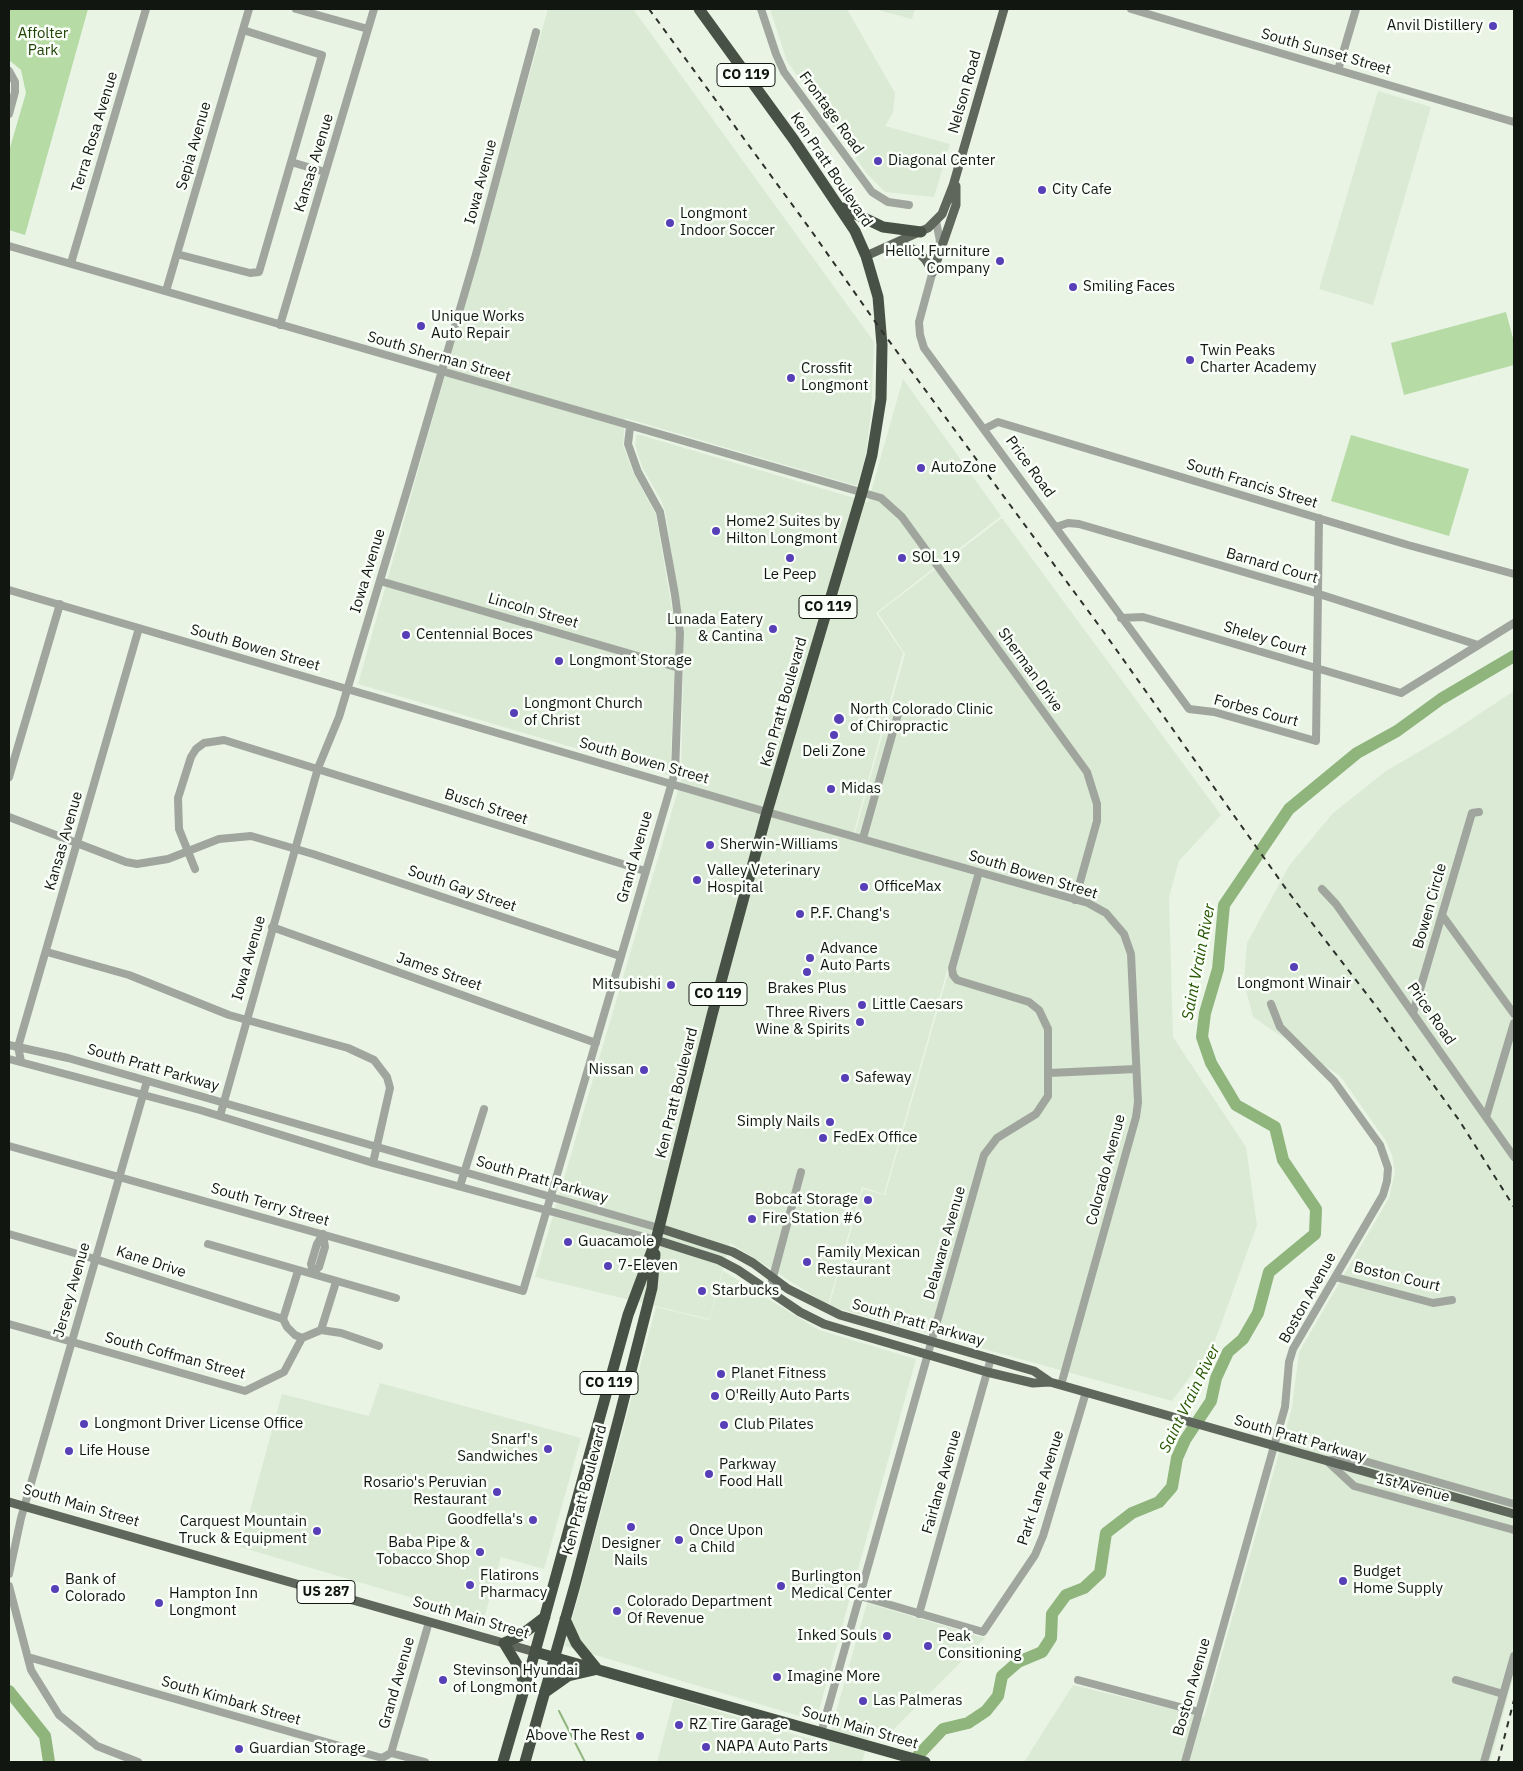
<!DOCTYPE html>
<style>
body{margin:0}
#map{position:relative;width:1523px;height:1771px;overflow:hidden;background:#e9f4e5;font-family:"IBM Plex Sans",sans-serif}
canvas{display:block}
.frame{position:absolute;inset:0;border:10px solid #121611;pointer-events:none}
</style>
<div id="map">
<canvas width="1523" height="1771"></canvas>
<div class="frame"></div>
</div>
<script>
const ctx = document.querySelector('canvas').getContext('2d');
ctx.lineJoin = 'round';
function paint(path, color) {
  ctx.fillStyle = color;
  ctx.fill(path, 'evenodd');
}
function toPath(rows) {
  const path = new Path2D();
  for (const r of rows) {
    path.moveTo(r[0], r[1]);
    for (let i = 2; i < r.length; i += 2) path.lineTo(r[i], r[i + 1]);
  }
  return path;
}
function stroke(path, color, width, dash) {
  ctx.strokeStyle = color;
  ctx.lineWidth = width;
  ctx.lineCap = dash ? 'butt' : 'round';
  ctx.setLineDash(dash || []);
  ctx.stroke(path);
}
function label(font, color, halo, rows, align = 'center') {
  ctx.font = font + ' "IBM Plex Sans",sans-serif';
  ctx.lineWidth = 5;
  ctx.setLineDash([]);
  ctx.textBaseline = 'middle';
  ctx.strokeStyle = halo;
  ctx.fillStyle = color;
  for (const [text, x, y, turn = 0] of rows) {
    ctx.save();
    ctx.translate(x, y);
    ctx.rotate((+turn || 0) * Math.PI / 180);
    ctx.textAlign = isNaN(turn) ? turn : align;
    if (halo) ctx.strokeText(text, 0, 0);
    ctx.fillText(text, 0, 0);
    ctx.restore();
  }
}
const built = toPath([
 [548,9,633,9,874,342,871,414,866,454,857,486,625,418,623,445,633,472,656,515,676,633,670,776,358,684],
 [770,9,847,9,895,93,893,113,885,126,950,144,934,197,885,192,868,175,787,61],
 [874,9,915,9,912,19],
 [1378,91,1431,107,1373,305,1319,289],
 [903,379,1001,516,876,613,903,653,852,839,974,875,884,1194,862,1187,828,1305,730,1243,709,1319,535,1277,681,780,684,632,665,511,661,500,643,469,635,445,637,434,868,502],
 [1002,518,1221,815,1179,861,1169,897,1173,1037,1246,1147,1257,1225,1213,1346,1172,1401,829,1306,863,1189,885,1195,978,868,855,833,905,654,878,613],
 [1514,691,1514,1674,1490,1762,1024,1762,1073,1685,1204,1717,1292,1407,1299,1352,1389,1198,1395,1172,1392,1155,1386,1141,1340,1076,1253,1017,1244,982,1247,943,1289,866,1333,813,1386,771,1449,734],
 [723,1271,819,1330,916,1359,816,1721,565,1646,656,1307,709,1320],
 [380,1383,581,1438,544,1569,501,1557,484,1619,240,1547,282,1394,369,1416],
 [867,1603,985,1638,888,1735,871,1731,862,1762,657,1762,674,1698,827,1744]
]);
const green = toPath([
 [9,9,88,9,25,235,9,230,9,151,26,93,21,70,9,60],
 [1506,312,1514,342,1514,365,1404,395,1391,343],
 [1351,435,1469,469,1449,536,1331,501]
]);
const stream = toPath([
 [559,1711,585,1762]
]);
const river = toPath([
 [9,1691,45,1736,49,1762],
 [912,1762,943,1729,968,1723,986,1711,998,1696,1002,1676,1018,1662,1042,1652,1051,1638,1052,1614,1066,1595,1084,1588,1100,1573,1106,1533,1132,1513,1159,1502,1172,1487,1177,1458,1185,1440,1211,1401,1216,1378,1228,1352,1243,1339,1258,1313,1269,1272,1315,1234,1316,1209,1283,1160,1275,1127,1236,1105,1211,1063,1202,1037,1205,1013,1218,969,1224,905,1289,809,1357,753,1397,731,1441,699,1514,656]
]);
const minor = toPath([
 [296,9,368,29],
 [761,9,776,54,784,72,872,192,888,202,909,205],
 [1131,9,1514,122],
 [243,30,322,55,291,162],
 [1338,70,1356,9],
 [9,71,15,82,15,92,9,114],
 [936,221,940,241,938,249],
 [9,246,881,498,902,517,1087,772,1097,804,1097,821,1075,900],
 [177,254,250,273,259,272,291,162,325,172],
 [71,263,146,9],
 [934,267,919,322,920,335,924,348,1189,709,1214,712,1316,741,1319,518],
 [166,291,249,9],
 [280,325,374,9],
 [984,429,998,422,1408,545,1514,574],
 [1056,527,1068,523,1079,524,1319,594,1478,645],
 [380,581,679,668],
 [9,590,767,812,1088,903,1106,913,1124,934,1131,954,1138,1102,1136,1117,1061,1385],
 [1121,618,1143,617,1401,693,1514,623],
 [9,777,60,604],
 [9,817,126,862,137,864,168,859,219,839,251,836,313,854,620,956],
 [863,838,898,714],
 [195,869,179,829,178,798,191,757,196,749,204,743,224,740,645,871],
 [1322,889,1336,904,1514,1157],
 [1442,915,1514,1014],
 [272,927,596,1043],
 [47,952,129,975,229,1015,348,1048,374,1060,387,1077,390,1088,373,1163],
 [1413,1013,1472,813,1479,812],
 [9,1045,68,1058,659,1228],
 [9,1059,200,1110,373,1163,656,1240],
 [21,1061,18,1047,139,628],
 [1049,1073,1136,1069],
 [220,1116,318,768,339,717,408,487,476,254,536,32],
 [1486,1117,1514,1023],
 [9,1146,523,1291,675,772,680,633,675,595,660,512,638,472,628,444,630,427],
 [460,1186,484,1109],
 [9,1234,95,1259,283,1319],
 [323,1234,325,1247,319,1267,313,1273,311,1264,317,1244,323,1234],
 [208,1244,396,1298],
 [298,1271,283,1319,287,1327,295,1335,302,1338],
 [1335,1277,1433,1303,1452,1300],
 [769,1292,801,1172],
 [9,1324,245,1391,284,1372,302,1338,321,1330,336,1282],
 [321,1330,341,1333,379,1346],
 [1326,1460,1354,1486,1514,1530],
 [1331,1460,1361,1460,1514,1504],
 [9,1574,21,1518,147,1081],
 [9,1586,31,1670,59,1715,97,1746,138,1762],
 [860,1596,983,1632,1035,1555,1043,1536,1086,1392],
 [919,1614,991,1358],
 [28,1657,382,1758,391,1753,425,1762],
 [1078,1680,1199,1712],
 [1456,1680,1503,1694],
 [821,1733,984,1155,997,1138,1036,1114,1048,1096,1048,1029,1039,1010,1029,1002,957,980,953,975,952,968,979,872],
 [391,1753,429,1622],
 [1185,1762,1285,1407,1289,1362,1293,1349,1383,1195,1387,1181,1388,1168,1380,1145,1334,1081,1280,1027,1271,1004],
 [1484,1762,1514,1656]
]);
const major = toPath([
 [893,246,908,247,917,251,925,259,933,272],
 [866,256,928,228,942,214,953,186,1004,9],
 [933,272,956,205,956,186],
 [659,1228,733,1252,753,1263,788,1289,840,1315,1034,1371,1050,1382],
 [656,1240,719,1260,738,1270,800,1312,824,1324,854,1333,987,1372,1033,1383,1050,1382,1514,1514],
 [9,1502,535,1652]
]);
const highway = toPath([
 [843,208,883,227,921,232],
 [565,1619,576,1643,597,1669],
 [535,1652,925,1762],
 [525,1686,518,1666,504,1643,520,1636,545,1617],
 [544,1693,568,1676,594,1670],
 [503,1762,535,1652,628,1315,656,1240,712,1015,767,812,862,492,872,455,881,399,882,345,878,297,866,256,855,231,794,140,699,9],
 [525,1762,575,1585,620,1414,652,1288,655,1254]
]);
const rail = toPath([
 [649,9,810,229,881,330,1103,631,1289,893,1379,1010,1459,1120,1514,1207],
 [1498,1762,1514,1700]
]);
const markers = [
 [1493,26,5,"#563fb7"],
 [878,161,5,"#563fb7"],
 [1042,190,5,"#563fb7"],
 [670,223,5,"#563fb7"],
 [1000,261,5,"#563fb7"],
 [1073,287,5,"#563fb7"],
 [421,326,5,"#563fb7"],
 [1190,360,5,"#563fb7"],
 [791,378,5,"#563fb7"],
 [921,468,5,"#563fb7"],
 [716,531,5,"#563fb7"],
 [790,558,5,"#563fb7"],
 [902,558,5,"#563fb7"],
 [773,629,5,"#563fb7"],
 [406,635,5,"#563fb7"],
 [559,661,5,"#563fb7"],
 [514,713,5,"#563fb7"],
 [839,719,6,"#563fb7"],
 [834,735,5,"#563fb7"],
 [831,789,5,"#563fb7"],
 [710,845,5,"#563fb7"],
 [697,880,5,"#563fb7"],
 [864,887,5,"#563fb7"],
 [800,914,5,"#563fb7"],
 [810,958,5,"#563fb7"],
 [1294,967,5,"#563fb7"],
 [807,972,5,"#563fb7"],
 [671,985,5,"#563fb7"],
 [862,1005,5,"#563fb7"],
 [860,1022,5,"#563fb7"],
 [644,1070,5,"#563fb7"],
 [845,1078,5,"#563fb7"],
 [830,1122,5,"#563fb7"],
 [823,1138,5,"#563fb7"],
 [868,1200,5,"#563fb7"],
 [752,1219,5,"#563fb7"],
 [568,1242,5,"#563fb7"],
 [807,1262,5,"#563fb7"],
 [608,1266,5,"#563fb7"],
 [702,1291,5,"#563fb7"],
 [721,1374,5,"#563fb7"],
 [715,1396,5,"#563fb7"],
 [84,1424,5,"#563fb7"],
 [724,1425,5,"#563fb7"],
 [548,1449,5,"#563fb7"],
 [69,1451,5,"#563fb7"],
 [709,1474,5,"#563fb7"],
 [497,1492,5,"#563fb7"],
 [533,1520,5,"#563fb7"],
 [631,1527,5,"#563fb7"],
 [317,1531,5,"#563fb7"],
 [679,1540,5,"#563fb7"],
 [480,1552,5,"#563fb7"],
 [1343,1581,5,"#563fb7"],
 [470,1585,5,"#563fb7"],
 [781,1586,5,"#563fb7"],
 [55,1589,5,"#563fb7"],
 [159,1603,5,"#563fb7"],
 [617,1611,5,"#563fb7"],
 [887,1636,5,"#563fb7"],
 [928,1646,5,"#563fb7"],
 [777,1677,5,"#563fb7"],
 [443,1680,5,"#563fb7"],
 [863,1701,5,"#563fb7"],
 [679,1725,5,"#563fb7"],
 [640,1736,5,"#563fb7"],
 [706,1747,5,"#563fb7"],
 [239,1749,5,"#563fb7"]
];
const shields = [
 [746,75,58],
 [828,607,58],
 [718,994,58],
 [609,1383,58],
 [326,1592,58]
];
const shieldNames = [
 ["CO 119",746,75],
 ["CO 119",828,607],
 ["CO 119",718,994],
 ["CO 119",609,1383],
 ["US 287",326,1592]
];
const poiNames = [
 ["Anvil Distillery",1483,26,"right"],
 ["Diagonal Center",888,161],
 ["City Cafe",1052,190],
 ["Longmont",680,214],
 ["Indoor Soccer",680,231],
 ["Hello! Furniture",990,252,"right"],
 ["Company",990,269,"right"],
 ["Smiling Faces",1083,287],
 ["Unique Works",431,317],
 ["Auto Repair",431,334],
 ["Twin Peaks",1200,351],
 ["Charter Academy",1200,368],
 ["Crossfit",801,369],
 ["Longmont",801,386],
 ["AutoZone",931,468],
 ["Home2 Suites by",726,522],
 ["Hilton Longmont",726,539],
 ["SOL 19",912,558],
 ["Le Peep",790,575,"center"],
 ["Lunada Eatery",763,620,"right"],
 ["& Cantina",763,637,"right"],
 ["Centennial Boces",416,635],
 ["Longmont Storage",569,661],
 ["Longmont Church",524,704],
 ["of Christ",524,721],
 ["North Colorado Clinic",850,710],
 ["of Chiropractic",850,727],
 ["Deli Zone",834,752,"center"],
 ["Midas",841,789],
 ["Sherwin-Williams",720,845],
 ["Valley Veterinary",707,871],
 ["Hospital",707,888],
 ["OfficeMax",874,887],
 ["P.F. Chang's",810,914],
 ["Advance",820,949],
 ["Auto Parts",820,966],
 ["Longmont Winair",1294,984,"center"],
 ["Mitsubishi",661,985,"right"],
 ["Brakes Plus",807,989,"center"],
 ["Little Caesars",872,1005],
 ["Three Rivers",850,1013,"right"],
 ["Wine & Spirits",850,1030,"right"],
 ["Nissan",634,1070,"right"],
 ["Safeway",855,1078],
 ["Simply Nails",820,1122,"right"],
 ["FedEx Office",833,1138],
 ["Bobcat Storage",858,1200,"right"],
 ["Fire Station #6",762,1219],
 ["Guacamole",578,1242],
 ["Family Mexican",817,1253],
 ["Restaurant",817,1270],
 ["7-Eleven",618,1266],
 ["Starbucks",712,1291],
 ["Planet Fitness",731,1374],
 ["O'Reilly Auto Parts",725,1396],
 ["Longmont Driver License Office",94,1424],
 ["Club Pilates",734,1425],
 ["Snarf's",538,1440,"right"],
 ["Sandwiches",538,1457,"right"],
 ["Life House",79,1451],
 ["Parkway",719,1465],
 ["Food Hall",719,1482],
 ["Rosario's Peruvian",487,1483,"right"],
 ["Restaurant",487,1500,"right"],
 ["Goodfella's",523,1520,"right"],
 ["Carquest Mountain",307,1522,"right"],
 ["Truck & Equipment",307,1539,"right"],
 ["Once Upon",689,1531],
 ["a Child",689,1548],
 ["Baba Pipe &",470,1543,"right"],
 ["Tobacco Shop",470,1560,"right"],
 ["Designer",631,1544,"center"],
 ["Nails",631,1561,"center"],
 ["Budget",1353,1572],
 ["Home Supply",1353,1589],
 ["Flatirons",480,1576],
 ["Pharmacy",480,1593],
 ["Burlington",791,1577],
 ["Medical Center",791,1594],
 ["Bank of",65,1580],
 ["Colorado",65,1597],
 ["Hampton Inn",169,1594],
 ["Longmont",169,1611],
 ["Colorado Department",627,1602],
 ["Of Revenue",627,1619],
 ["Inked Souls",877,1636,"right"],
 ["Peak",938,1637],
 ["Consitioning",938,1654],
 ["Stevinson Hyundai",453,1671],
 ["of Longmont",453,1688],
 ["Imagine More",787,1677],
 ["Las Palmeras",873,1701],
 ["RZ Tire Garage",689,1725],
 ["Above The Rest",630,1736,"right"],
 ["NAPA Auto Parts",716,1747],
 ["Guardian Storage",249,1749]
];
const parkNames = [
 ["Affolter",43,34],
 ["Park",43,51]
];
const streetNames = [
 ["South Sunset Street",1326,52,16],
 ["Nelson Road",965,92,-74],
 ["Frontage Road",831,113,54],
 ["Terra Rosa Avenue",95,132,-73],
 ["Sepia Avenue",194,146,-74],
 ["Kansas Avenue",314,163,-73],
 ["Ken Pratt Boulevard",831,170,56],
 ["Iowa Avenue",481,182,-75],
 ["South Sherman Street",439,357,16],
 ["Price Road",1030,467,54],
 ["South Francis Street",1252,484,17],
 ["Barnard Court",1272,566,16],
 ["Iowa Avenue",368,571,-73],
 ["Lincoln Street",533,611,16],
 ["Sheley Court",1265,639,17],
 ["South Bowen Street",255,648,16],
 ["Sherman Drive",1030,670,54],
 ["Ken Pratt Boulevard",784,702,-74],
 ["Forbes Court",1256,711,15],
 ["South Bowen Street",644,761,16],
 ["Busch Street",486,807,18],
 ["Kansas Avenue",64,841,-74],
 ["Grand Avenue",635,857,-74],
 ["South Bowen Street",1033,875,17],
 ["South Gay Street",462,889,19],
 ["Bowen Circle",1430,906,-74],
 ["Iowa Avenue",249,958,-74],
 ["James Street",439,972,19],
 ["Price Road",1431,1014,55],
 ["South Pratt Parkway",153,1068,16],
 ["Ken Pratt Boulevard",677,1093,-76],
 ["Colorado Avenue",1106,1170,-75],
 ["South Pratt Parkway",542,1180,16],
 ["South Terry Street",270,1205,16],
 ["Delaware Avenue",945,1243,-74],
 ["Kane Drive",151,1262,18],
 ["Boston Court",1397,1277,13],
 ["Jersey Avenue",72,1290,-74],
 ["Boston Avenue",1308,1298,-61],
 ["South Pratt Parkway",918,1323,16],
 ["South Coffman Street",175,1356,15],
 ["South Pratt Parkway",1300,1439,16],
 ["Fairlane Avenue",942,1482,-74],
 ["Park Lane Avenue",1041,1488,-72],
 ["1st Avenue",1413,1488,15],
 ["Ken Pratt Boulevard",585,1490,-75],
 ["South Main Street",81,1506,16],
 ["South Main Street",471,1618,16],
 ["Grand Avenue",397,1683,-74],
 ["Boston Avenue",1192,1687,-74],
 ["South Kimbark Street",231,1701,16],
 ["South Main Street",860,1728,16]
];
const waterNames = [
 ["Saint Vrain River",1199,962,-79],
 ["Saint Vrain River",1190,1399,-64]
];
paint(built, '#dbead4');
paint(green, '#b6dba5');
stroke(stream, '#8fb57d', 2);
stroke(river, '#8fb57d', 12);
stroke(minor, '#a0a59e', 8);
stroke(major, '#5f675c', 9);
stroke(highway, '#485145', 11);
stroke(rail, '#2c312b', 2, [6, 6]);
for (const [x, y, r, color] of markers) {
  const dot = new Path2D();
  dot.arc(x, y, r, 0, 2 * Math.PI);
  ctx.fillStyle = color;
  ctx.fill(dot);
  stroke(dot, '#fbfff9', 2);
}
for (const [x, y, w] of shields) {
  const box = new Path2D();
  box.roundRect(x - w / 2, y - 11.5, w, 23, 4);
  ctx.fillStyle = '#fbfff9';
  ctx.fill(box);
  stroke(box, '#121611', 1);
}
label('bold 14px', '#121611', null, shieldNames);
label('15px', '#121611', '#fbfff9', poiNames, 'left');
label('15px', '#204307', '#fbfff9', parkNames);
label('15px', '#121611', '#fbfff9', streetNames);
label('italic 16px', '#265500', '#fbfff9', waterNames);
</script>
